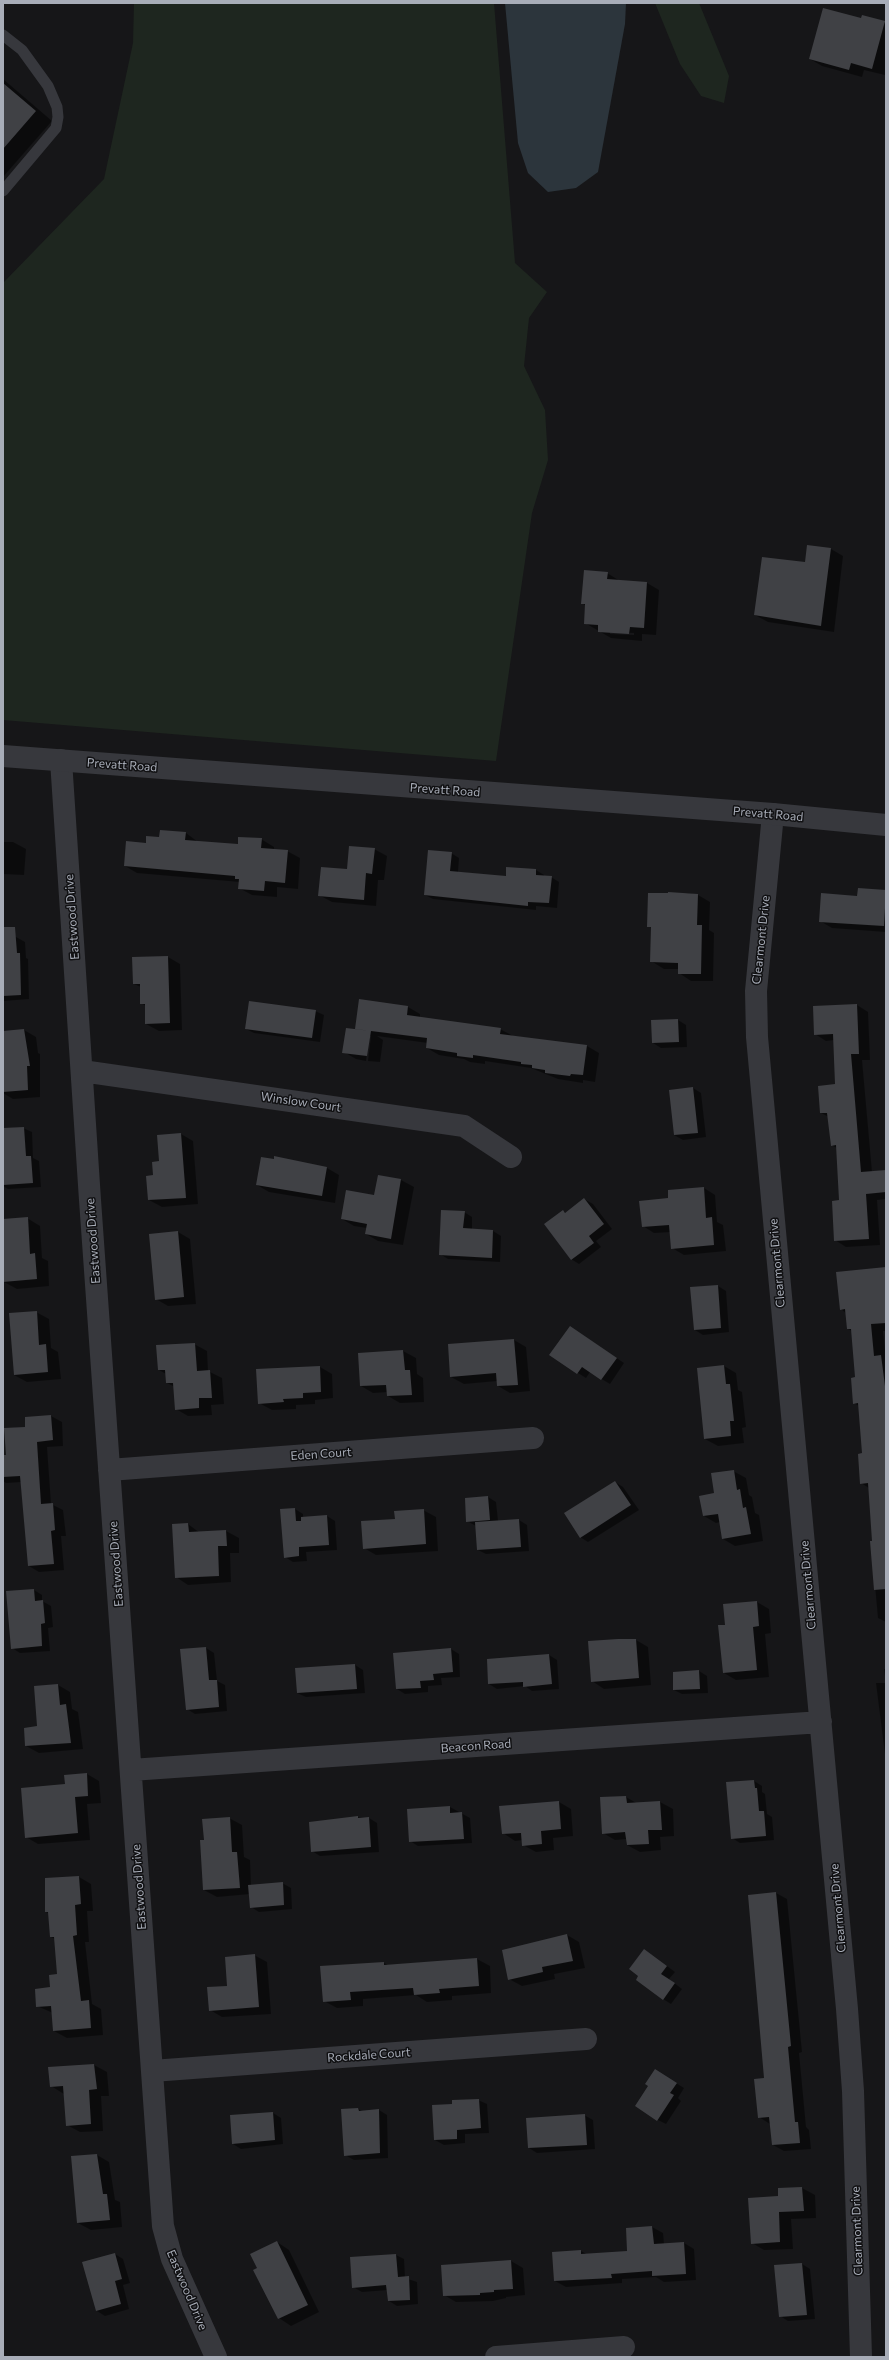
<!DOCTYPE html>
<style>
body{margin:0}
#map{position:relative;width:889px;height:2360px;overflow:hidden;background:#161618;font-family:Commissioner,sans-serif}
canvas{display:block}
.frame{position:absolute;inset:0;border:4px solid #a8adb8;pointer-events:none}
</style>
<div id="map">
<canvas width="889" height="2360"></canvas>
<div class="frame"></div>
</div>
<script>
const ctx = document.querySelector('canvas').getContext('2d');
ctx.lineJoin = 'round';
function paint(path, color) {
  ctx.fillStyle = color;
  ctx.fill(path, 'evenodd');
}
function toPath(rows) {
  const path = new Path2D();
  for (const r of rows) {
    path.moveTo(r[0], r[1]);
    for (let i = 2; i < r.length; i += 2) path.lineTo(r[i], r[i + 1]);
  }
  return path;
}
function stroke(path, color, width, dash) {
  ctx.strokeStyle = color;
  ctx.lineWidth = width;
  ctx.lineCap = dash ? 'butt' : 'round';
  ctx.setLineDash(dash || []);
  ctx.stroke(path);
}
function label(font, color, halo, rows, align = 'center') {
  ctx.font = font + ' Commissioner,sans-serif';
  ctx.lineWidth = 3;
  ctx.setLineDash([]);
  ctx.textBaseline = 'middle';
  ctx.strokeStyle = halo;
  ctx.fillStyle = color;
  for (const [text, x, y, turn = 0] of rows) {
    ctx.save();
    ctx.translate(x, y);
    ctx.rotate((+turn || 0) * Math.PI / 180);
    ctx.textAlign = isNaN(turn) ? turn : align;
    if (halo) ctx.strokeText(text, 0, 0);
    ctx.fillText(text, 0, 0);
    ctx.restore();
  }
}
const green = toPath([
 [134,3,494,3,515,263,547,292,529,318,524,366,545,410,548,460,532,513,496,761,3,720,3,283,104,179,133,43],
 [655,3,699,3,729,76,724,103,701,96,680,64]
]);
const water = toPath([
 [505,3,626,3,625,24,598,172,576,188,548,192,528,173,518,143]
]);
const shadow = toPath([
 [863,16,886,23,885,75,864,70,862,77,822,66,810,59,862,20],
 [3,79,52,121,3,177],
 [831,549,843,556,834,632,768,622,755,615,805,563],
 [607,573,620,581,647,583,659,590,656,635,642,634,642,641,611,638,585,623,586,606,582,603],
 [610,632,634,633,634,635,610,634],
 [186,833,198,842,239,845,261,839,274,847,274,850,287,851,300,858,298,889,277,887,277,897,252,895,239,888,240,882,137,873,125,866,146,844],
 [3,842,13,842,26,849,24,875,3,874],
 [374,849,387,856,384,880,378,880,376,906,332,902,319,895],
 [451,853,459,858,458,872,507,877,507,868,536,870,544,875,544,877,551,877,559,882,557,908,536,906,536,910,433,899,425,895],
 [859,889,886,891,886,932,832,928,820,921,858,897],
 [688,893,698,895,710,902,709,930,714,933,713,981,691,981,679,973,679,969,664,969,651,961,652,928,648,926,649,894],
 [16,937,25,942,26,958,28,959,29,999,3,1001,3,938],
 [168,957,180,964,182,1030,159,1031,146,1024,146,1006,141,1003,141,987,134,984],
 [857,1005,868,1012,870,1060,862,1060,872,1172,886,1171,886,1199,877,1200,880,1245,846,1247,835,1240,840,1201,837,1148,831,1145,829,1117,821,1113,836,1085,834,1040,826,1041,815,1034,814,1007],
 [408,1007,420,1014,420,1018,500,1029,513,1036,587,1046,599,1053,595,1082,583,1080,583,1083,558,1079,531,1068,485,1061,485,1064,470,1062,464,1059,439,1055,427,1048,428,1043,377,1036,383,1040,380,1062,368,1061,371,1036,369,1036,366,1061,356,1059,344,1052,362,1031,356,1028],
 [315,1011,324,1015,320,1042,254,1033,246,1029],
 [678,1020,686,1025,687,1047,661,1048,653,1043],
 [24,1030,36,1037,38,1053,40,1054,40,1097,13,1099,3,1093,3,1032],
 [693,1088,701,1093,706,1137,683,1140,674,1135],
 [23,1128,32,1132,33,1158,39,1161,41,1187,8,1189,3,1186,3,1129],
 [181,1134,193,1141,198,1204,162,1207,149,1200,154,1176,160,1162],
 [327,1168,339,1175,335,1203,269,1192,257,1185],
 [379,1176,401,1180,414,1187,403,1245,378,1241,366,1234,367,1228,354,1226,342,1219,375,1196],
 [704,1188,715,1195,717,1222,723,1225,726,1251,684,1255,672,1248,671,1232,654,1233,643,1226,670,1199],
 [584,1199,593,1204,612,1229,596,1241,601,1247,579,1264,571,1259,563,1211,566,1213],
 [464,1212,472,1217,472,1230,493,1231,501,1236,500,1262,448,1259,440,1254],
 [27,1218,40,1226,42,1258,48,1261,49,1286,17,1289,4,1282,3,1220],
 [178,1232,190,1239,196,1304,168,1306,156,1299],
 [886,1268,886,1331,883,1331,886,1359,886,1622,878,1618,871,1542,873,1542,869,1488,861,1483,863,1454,859,1406,854,1403,856,1378,852,1331,848,1329,846,1313,841,1309],
 [718,1286,726,1291,729,1332,703,1335,695,1330],
 [36,1312,49,1319,51,1348,58,1352,61,1379,27,1382,14,1375],
 [578,1332,624,1363,610,1384,590,1372,586,1378,578,1373],
 [514,1340,526,1347,530,1391,510,1393,498,1386,497,1381,464,1384,451,1377],
 [194,1344,207,1351,208,1371,222,1378,224,1404,211,1405,212,1415,188,1416,176,1409,175,1387,167,1383,166,1374,159,1370],
 [403,1351,416,1358,417,1374,423,1378,424,1402,400,1403,388,1396,388,1392,373,1393,361,1386,359,1354],
 [724,1366,736,1373,738,1390,742,1392,746,1427,742,1428,744,1443,718,1446,705,1439],
 [320,1367,332,1374,333,1398,315,1400,315,1404,296,1405,296,1409,272,1410,259,1403],
 [51,1416,62,1422,63,1446,47,1447,51,1504,63,1510,66,1536,61,1536,64,1570,39,1572,29,1566,21,1482,6,1483,3,1481,3,1456,7,1456],
 [733,1471,746,1478,749,1495,752,1497,755,1513,759,1515,763,1541,735,1546,723,1539,720,1522,716,1523,704,1516,715,1494],
 [615,1482,623,1487,639,1510,588,1542,580,1537],
 [488,1497,496,1502,498,1521,519,1520,527,1525,529,1551,486,1554,478,1550,476,1526,467,1521,466,1499],
 [295,1509,303,1514,303,1518,327,1516,335,1521,337,1550,306,1552,307,1561,293,1562,285,1557],
 [423,1510,436,1517,438,1551,376,1555,364,1548,396,1520],
 [188,1524,200,1533,226,1531,239,1538,239,1553,230,1553,231,1582,188,1585,176,1577],
 [34,1590,42,1595,42,1601,51,1606,53,1627,48,1628,50,1651,20,1653,12,1648],
 [757,1602,769,1609,771,1633,765,1634,769,1677,736,1680,724,1673,726,1626],
 [636,1640,648,1647,651,1685,604,1689,592,1681],
 [206,1648,214,1653,217,1681,225,1685,227,1711,195,1714,187,1709,181,1650],
 [451,1649,459,1654,460,1677,441,1678,442,1685,428,1686,428,1692,405,1694,397,1689],
 [549,1655,557,1660,559,1689,532,1691,525,1686,497,1689,489,1684,488,1660],
 [355,1665,363,1670,365,1693,306,1697,297,1693],
 [884,1669,886,1669,886,1762,876,1683,886,1683],
 [699,1671,707,1676,708,1693,682,1694,674,1690,674,1673],
 [58,1685,70,1692,72,1709,78,1712,83,1749,39,1753,26,1746,39,1727],
 [87,1774,99,1781,101,1803,87,1804,90,1840,38,1844,26,1837,66,1785],
 [754,1781,762,1786,762,1792,765,1794,767,1814,772,1817,774,1840,740,1843,732,1838],
 [626,1797,638,1804,660,1802,673,1809,674,1836,660,1837,661,1850,640,1852,627,1845,627,1839,615,1840,603,1833],
 [559,1802,571,1809,573,1836,553,1838,554,1850,536,1852,523,1845,523,1840,515,1841,503,1833],
 [450,1807,470,1818,472,1843,418,1846,410,1841],
 [357,1817,369,1818,377,1823,379,1852,320,1856,312,1851],
 [229,1818,242,1825,244,1857,250,1860,251,1886,282,1883,291,1888,292,1909,259,1912,251,1907,250,1894,217,1897,204,1890,205,1841],
 [79,1877,91,1884,93,1911,87,1911,89,1942,85,1942,92,2004,101,2009,103,2035,67,2038,54,2031,53,2013,37,2006,58,1975,55,1939,51,1937,50,1914,46,1912],
 [776,1893,787,1899,802,2052,799,2053,806,2127,809,2130,811,2149,784,2151,773,2145,770,2124,759,2117,765,2079],
 [567,1935,579,1942,585,1968,554,1974,555,1979,522,1986,509,1979],
 [254,1955,267,1962,271,2014,222,2017,210,2010],
 [652,1955,675,1972,669,1979,682,1989,671,2004,663,1999,640,1976],
 [477,1959,490,1966,491,1993,452,1996,452,2000,427,2002,416,1995,363,1999,363,2006,337,2008,324,2001,384,1963,388,1965],
 [94,2065,107,2072,109,2096,101,2096,103,2131,80,2132,67,2125,64,2094,51,2086,49,2068],
 [663,2075,684,2088,678,2098,681,2101,666,2124,658,2120],
 [478,2100,487,2104,489,2133,465,2134,465,2143,444,2145,435,2140],
 [358,2109,364,2112,379,2110,387,2115,388,2158,354,2160,345,2155,343,2110],
 [273,2113,281,2118,283,2144,241,2149,233,2144],
 [584,2115,593,2120,595,2149,537,2153,529,2148],
 [97,2155,109,2162,115,2200,120,2202,122,2227,91,2230,78,2223],
 [802,2188,815,2195,816,2218,791,2219,793,2249,764,2250,752,2243,780,2197,779,2189],
 [652,2227,663,2233,664,2244,684,2243,694,2249,696,2280,664,2282,656,2277,622,2279,622,2283,566,2287,555,2281,581,2251,588,2255,628,2252,627,2229],
 [277,2242,289,2250,319,2312,291,2326,279,2318,258,2269],
 [115,2254,123,2259,130,2283,123,2285,129,2309,105,2316,97,2311],
 [396,2255,404,2259,405,2278,417,2282,418,2304,397,2306,389,2301,388,2290,362,2292,353,2287],
 [511,2261,523,2268,525,2295,506,2297,506,2298,493,2301,456,2302,444,2295],
 [802,2264,810,2269,815,2319,788,2321,780,2316]
]);
const building = toPath([
 [823,8,861,18,862,15,885,21,872,69,851,63,849,70,809,59],
 [3,83,36,111,3,149],
 [807,545,831,548,821,626,754,615,762,557,805,562],
 [584,570,608,572,607,579,647,582,644,628,630,627,629,634,598,632,598,625,584,624,585,604,581,604],
 [160,830,186,832,185,840,238,844,238,837,262,838,261,848,288,850,285,883,265,881,264,891,238,889,239,879,235,879,235,876,124,866,126,841,146,843,146,836,159,837],
 [349,846,375,848,372,874,366,873,364,900,318,896,321,867,347,869],
 [428,850,452,852,450,871,506,876,506,867,536,869,536,875,552,876,549,903,528,902,528,906,424,895],
 [858,888,886,890,884,926,819,922,821,893,857,896],
 [668,892,698,894,697,925,702,925,701,974,678,974,678,963,650,962,651,927,647,927,648,893,668,893],
 [3,927,15,927,17,953,20,953,21,995,3,996],
 [168,956,170,1023,145,1024,145,1004,140,1004,140,984,133,984,132,957],
 [359,999,408,1006,407,1015,501,1028,500,1034,587,1045,583,1075,571,1074,570,1076,545,1073,545,1070,532,1068,532,1065,521,1064,521,1062,473,1055,473,1058,457,1056,457,1053,426,1048,427,1038,355,1029],
 [249,1001,316,1010,312,1038,245,1029],
 [857,1004,859,1054,851,1054,861,1172,886,1170,886,1192,866,1194,869,1239,834,1241,832,1201,839,1200,836,1145,831,1146,827,1113,820,1113,818,1086,835,1084,833,1034,814,1035,813,1006],
 [678,1019,679,1042,652,1043,651,1020],
 [346,1028,371,1031,367,1056,342,1053],
 [24,1029,30,1066,27,1066,28,1090,3,1092,3,1031],
 [693,1087,698,1133,674,1135,669,1090],
 [24,1127,26,1156,31,1156,33,1183,3,1185,3,1128],
 [181,1133,186,1198,148,1200,146,1176,153,1175,152,1162,159,1161,157,1135],
 [274,1156,327,1167,322,1196,256,1185,261,1157,274,1159],
 [378,1175,401,1179,391,1239,365,1234,367,1224,341,1219,346,1190,374,1195],
 [704,1187,706,1218,712,1217,714,1245,671,1249,669,1225,642,1227,639,1201,668,1198,668,1190],
 [584,1198,604,1224,589,1236,594,1243,571,1260,544,1224,563,1210,565,1213],
 [441,1210,465,1211,463,1228,493,1230,492,1258,439,1255],
 [28,1217,30,1254,35,1253,37,1279,3,1282,3,1219],
 [178,1231,184,1297,155,1300,149,1234],
 [886,1267,886,1323,871,1324,874,1356,881,1355,886,1394,886,1589,874,1590,870,1541,872,1541,868,1483,860,1484,858,1454,862,1453,858,1403,853,1404,851,1378,855,1377,851,1329,847,1329,845,1309,840,1310,836,1272],
 [718,1285,721,1328,694,1330,690,1287],
 [37,1311,39,1345,46,1344,48,1372,14,1375,9,1313],
 [570,1326,617,1358,601,1380,582,1367,577,1374,549,1355],
 [514,1339,518,1385,497,1386,496,1373,450,1377,448,1344],
 [195,1343,197,1371,210,1370,212,1398,199,1398,199,1408,175,1410,173,1383,166,1383,165,1370,158,1370,156,1345],
 [403,1350,405,1370,410,1370,412,1395,387,1396,386,1385,360,1386,358,1353],
 [724,1365,726,1384,730,1384,734,1421,730,1421,731,1436,704,1439,697,1368],
 [320,1366,321,1392,303,1393,303,1398,283,1399,284,1402,258,1404,256,1369],
 [51,1415,53,1440,37,1442,41,1504,53,1503,55,1530,51,1531,54,1564,28,1566,20,1476,3,1477,3,1455,6,1455,4,1428,25,1427,25,1417],
 [734,1470,737,1490,740,1489,743,1508,746,1507,751,1534,722,1539,718,1514,703,1516,699,1496,714,1493,711,1473],
 [615,1481,631,1505,580,1538,564,1513],
 [488,1496,490,1520,466,1522,465,1498],
 [295,1508,296,1521,301,1521,301,1517,327,1515,329,1545,299,1547,299,1556,284,1558,280,1509],
 [424,1509,426,1544,363,1549,361,1521,395,1519,394,1511],
 [519,1519,521,1547,477,1550,475,1522],
 [188,1523,189,1532,226,1530,227,1546,218,1546,219,1576,175,1578,172,1524],
 [34,1589,35,1601,43,1600,45,1623,41,1624,42,1646,11,1649,6,1591],
 [757,1601,759,1626,753,1627,757,1670,723,1673,718,1625,725,1625,723,1604],
 [618,1639,636,1639,639,1678,591,1682,588,1641],
 [206,1647,209,1680,217,1680,219,1707,186,1710,180,1649],
 [451,1648,453,1672,433,1674,434,1680,420,1681,421,1688,396,1689,393,1653],
 [549,1654,552,1684,523,1687,523,1682,488,1684,487,1659],
 [355,1664,357,1689,297,1693,295,1668],
 [699,1670,700,1689,673,1690,673,1672],
 [58,1684,60,1705,66,1704,71,1743,25,1746,24,1728,37,1726,34,1686],
 [87,1773,88,1796,75,1797,78,1833,25,1838,21,1788,65,1784,64,1775],
 [754,1780,755,1788,757,1788,759,1811,764,1811,766,1836,731,1839,726,1782],
 [626,1796,627,1803,660,1801,662,1830,648,1830,649,1844,627,1845,625,1832,602,1834,600,1797],
 [559,1801,561,1829,541,1831,542,1844,522,1846,521,1833,502,1834,499,1806],
 [450,1806,450,1813,462,1812,464,1839,409,1842,407,1809],
 [358,1816,358,1818,369,1817,371,1847,311,1852,309,1822],
 [230,1817,232,1852,237,1852,240,1888,203,1890,200,1840,204,1840,202,1819],
 [79,1876,81,1904,75,1905,77,1935,73,1936,81,2001,89,2000,91,2028,53,2031,51,2006,36,2007,35,1989,50,1987,49,1975,57,1974,54,1937,50,1937,48,1912,45,1912,45,1878],
 [283,1882,284,1905,250,1908,248,1885],
 [776,1892,791,2046,788,2047,795,2122,798,2122,800,2143,772,2145,769,2117,758,2118,754,2079,764,2078,748,1895],
 [567,1934,573,1961,542,1967,543,1972,508,1980,502,1950],
 [644,1949,667,1966,661,1974,675,1983,663,2000,636,1980,638,1976,629,1969],
 [255,1954,259,2007,209,2011,207,1987,227,1986,225,1957],
 [477,1958,479,1986,439,1989,440,1993,414,1995,413,1988,350,1992,351,2000,323,2002,320,1966,384,1962,384,1965],
 [94,2064,97,2089,89,2090,91,2124,66,2126,63,2086,50,2087,48,2067],
 [655,2069,677,2083,670,2093,674,2095,657,2121,635,2106,648,2086,645,2084],
 [479,2099,481,2128,457,2130,457,2139,434,2140,432,2105,452,2104,452,2100],
 [358,2108,359,2111,379,2109,380,2153,344,2156,341,2109],
 [273,2112,275,2140,232,2144,230,2115],
 [585,2114,587,2145,528,2148,526,2118],
 [97,2154,103,2194,107,2194,110,2220,77,2223,71,2156],
 [802,2187,804,2211,779,2212,780,2242,751,2244,748,2198,778,2196,778,2188],
 [652,2226,654,2244,684,2242,686,2274,652,2276,652,2271,611,2274,612,2278,554,2281,552,2252,581,2250,581,2254,627,2251,626,2228],
 [277,2241,308,2305,278,2319,253,2270,257,2268,250,2254],
 [115,2253,122,2279,115,2281,121,2304,96,2311,82,2262],
 [396,2254,398,2277,409,2276,410,2300,388,2301,386,2285,352,2288,350,2257],
 [511,2260,513,2289,494,2290,494,2292,480,2293,480,2295,443,2296,441,2265],
 [802,2263,807,2315,779,2317,774,2265]
]);
const service = toPath([
 [3,35,22,50,48,86,57,107,58,117,56,128,3,191]
]);
const minor = toPath([
 [61,760,90,1200,163,2226,172,2259,216,2357],
 [773,814,756,991,757,1037,847,2009,853,2091,861,2357],
 [82,1071,464,1126,511,1157],
 [109,1470,533,1438],
 [131,1770,821,1722],
 [152,2071,586,2039],
 [496,2357,624,2347]
]);
const tertiary = toPath([
 [3,756,773,814,886,825]
]);
const streetNames = [
 ["Prevatt Road",122,765,4],
 ["Prevatt Road",445,790,4],
 ["Prevatt Road",768,814,5],
 ["Eastwood Drive",72,917,-94],
 ["Clearmont Drive",761,940,-84],
 ["Winslow Court",301,1102,8],
 ["Eastwood Drive",93,1241,-94],
 ["Clearmont Drive",777,1263,-95],
 ["Eden Court",321,1454,-4],
 ["Eastwood Drive",116,1564,-94],
 ["Clearmont Drive",808,1585,-95],
 ["Beacon Road",476,1746,-4],
 ["Eastwood Drive",139,1887,-94],
 ["Clearmont Drive",838,1908,-95],
 ["Rockdale Court",369,2055,-4],
 ["Clearmont Drive",857,2231,-92],
 ["Eastwood Drive",187,2290,67]
];
paint(green, '#1e261f');
paint(water, '#2c353c');
paint(shadow, '#0007');
paint(building, '#404145');
stroke(service, '#37383d', 11);
stroke(minor, '#37383d', 22);
stroke(tertiary, '#37383d', 22);
label('12px', '#a8adb8', '#111113', streetNames);
</script>
